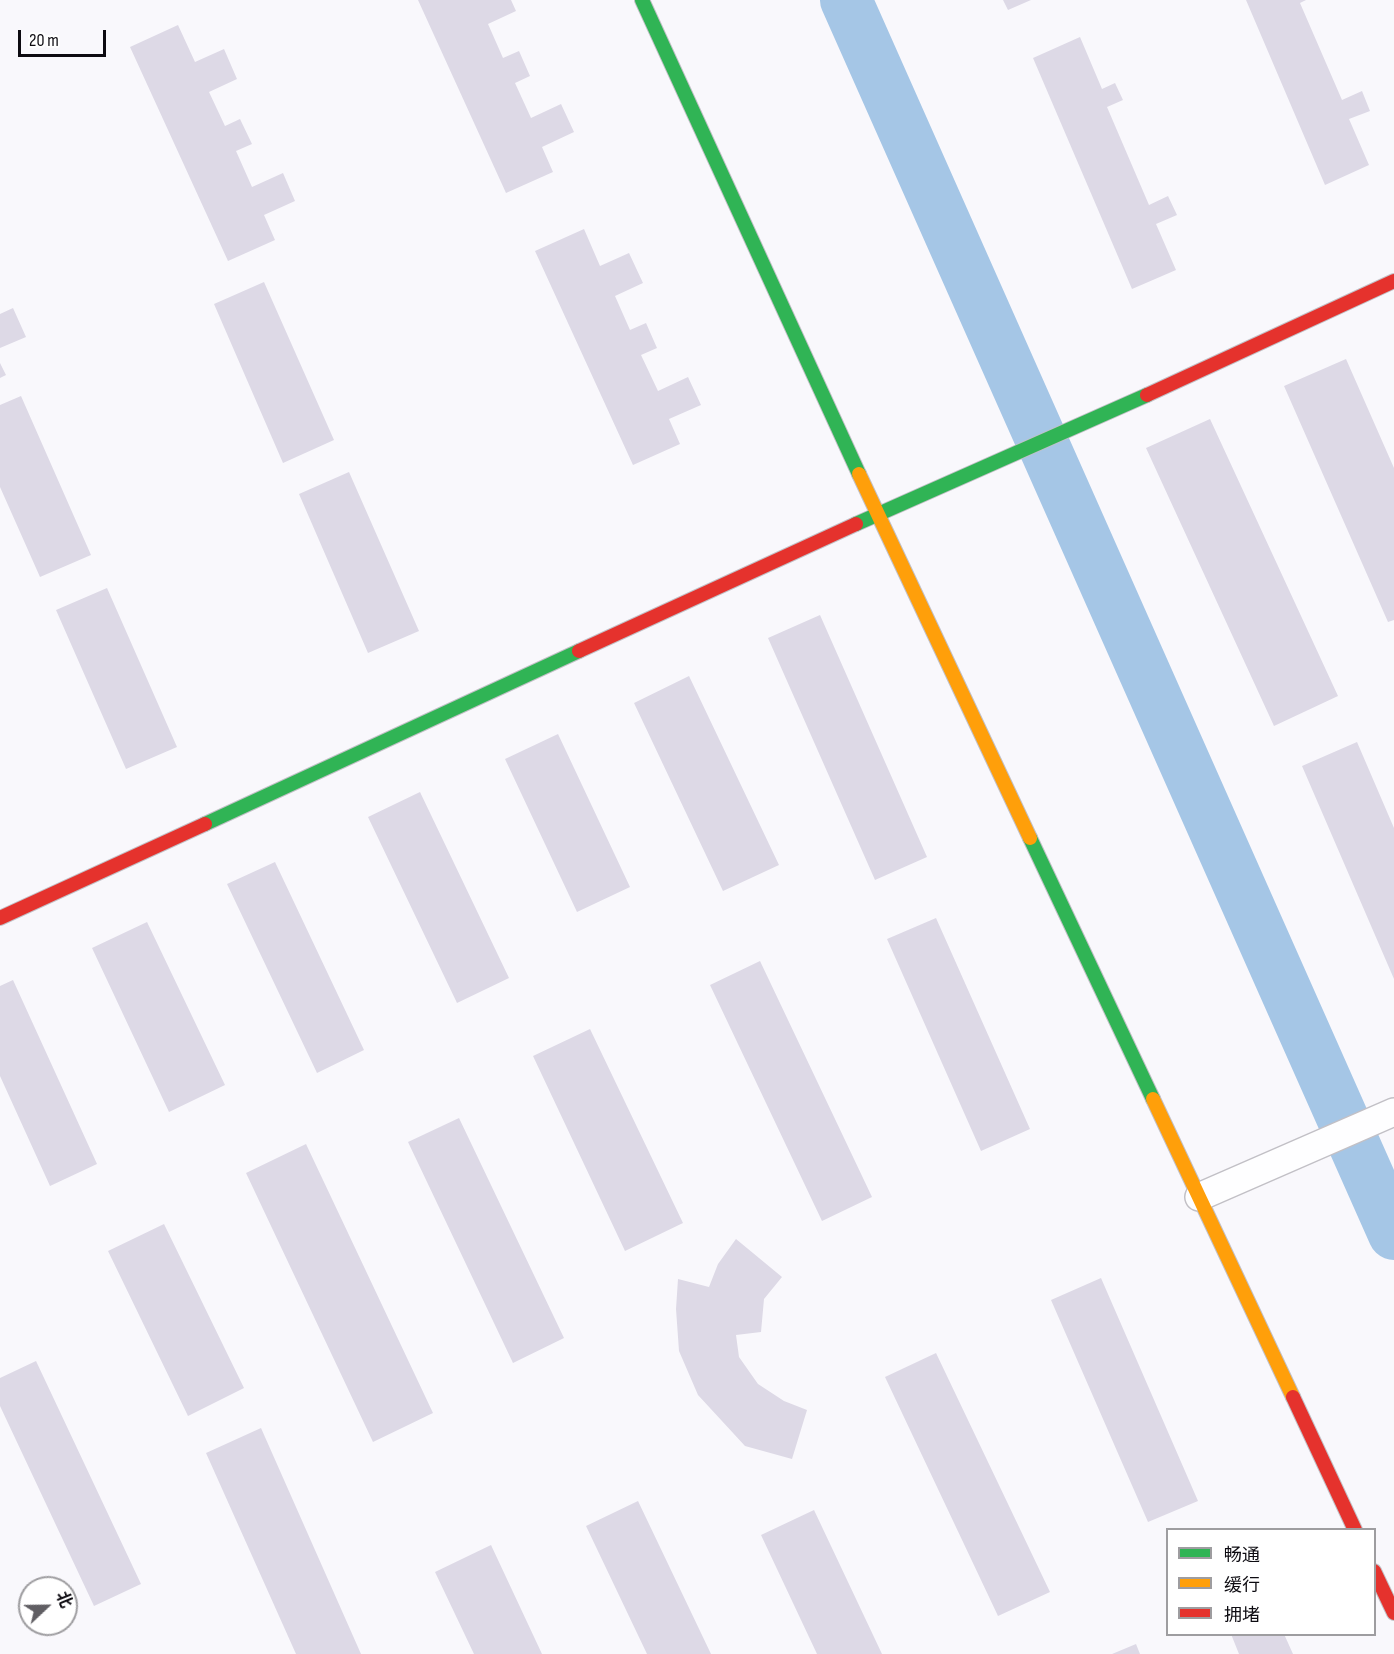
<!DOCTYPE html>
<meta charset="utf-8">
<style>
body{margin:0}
#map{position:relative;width:1394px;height:1654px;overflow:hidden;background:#f9f8fc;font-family:"Sofia Sans Condensed","Noto Sans SC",sans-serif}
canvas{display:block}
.legend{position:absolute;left:1166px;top:1528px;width:210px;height:108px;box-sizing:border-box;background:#fff;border:2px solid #9e9da0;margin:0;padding:8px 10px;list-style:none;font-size:18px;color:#0d0b11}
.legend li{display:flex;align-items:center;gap:12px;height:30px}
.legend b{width:30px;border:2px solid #9e9da0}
.north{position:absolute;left:18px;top:1576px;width:60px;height:60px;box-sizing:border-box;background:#fff;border:2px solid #9e9da0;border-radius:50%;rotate:68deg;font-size:16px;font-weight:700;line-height:24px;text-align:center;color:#0d0b11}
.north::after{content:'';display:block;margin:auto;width:21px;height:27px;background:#605e63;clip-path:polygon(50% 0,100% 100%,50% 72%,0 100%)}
.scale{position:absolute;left:18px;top:30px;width:88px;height:27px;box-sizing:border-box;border:3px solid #0d0b11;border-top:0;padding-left:8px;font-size:18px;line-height:21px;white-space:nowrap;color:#0d0b11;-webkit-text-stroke:4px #fff;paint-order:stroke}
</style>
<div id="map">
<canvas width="1394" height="1654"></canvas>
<ul class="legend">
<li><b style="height:8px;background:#30b455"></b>畅通</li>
<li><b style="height:8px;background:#ff9f0a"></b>缓行</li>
<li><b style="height:8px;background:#e5322d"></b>拥堵</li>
</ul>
<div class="north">北</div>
<div class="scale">20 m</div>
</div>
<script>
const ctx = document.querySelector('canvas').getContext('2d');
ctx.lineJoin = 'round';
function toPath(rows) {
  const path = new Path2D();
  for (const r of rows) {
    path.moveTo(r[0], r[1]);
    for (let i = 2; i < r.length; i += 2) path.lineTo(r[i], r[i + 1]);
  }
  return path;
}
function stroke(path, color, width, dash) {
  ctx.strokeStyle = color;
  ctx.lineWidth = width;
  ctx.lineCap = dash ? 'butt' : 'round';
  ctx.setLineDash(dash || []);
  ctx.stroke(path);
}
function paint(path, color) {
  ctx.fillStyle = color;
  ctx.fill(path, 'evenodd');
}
const river = toPath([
 [846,0,1394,1234]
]);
const building = toPath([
 [418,0,511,0,516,11,488,24,503,58,519,51,530,76,515,83,531,118,561,104,574,132,542,147,553,172,506,193],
 [1003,0,1031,0,1008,10],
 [1246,0,1306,0,1300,3,1342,100,1362,91,1370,111,1349,119,1369,165,1325,185],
 [178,25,195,62,224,49,237,79,209,92,225,126,240,119,252,144,236,151,252,187,283,173,295,201,264,215,275,240,228,261,130,47],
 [1080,37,1102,89,1115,83,1123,100,1107,107,1149,205,1168,196,1177,215,1156,224,1176,270,1132,289,1033,58],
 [584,229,600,266,629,253,643,283,615,296,630,330,646,323,657,348,641,355,658,391,688,377,701,405,669,419,680,444,633,465,535,251],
 [264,282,334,440,283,463,214,304],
 [13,308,26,337,0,348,0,314],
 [1346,359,1394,468,1394,620,1388,622,1284,386],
 [0,363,6,375,0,378],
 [21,396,91,555,40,577,0,487,0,405],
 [1210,419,1338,696,1274,726,1146,448],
 [349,472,419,631,368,653,299,494],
 [107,588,177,747,126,769,56,610],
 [820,615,927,857,875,880,768,638],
 [689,676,779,865,723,891,634,703],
 [558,734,630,887,577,912,505,759],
 [1357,742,1394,828,1394,979,1302,766],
 [420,792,509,978,457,1003,368,817],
 [275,862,364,1050,317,1073,227,884],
 [936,918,1030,1129,981,1151,887,939],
 [147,922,225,1085,169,1112,92,948],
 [760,961,872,1197,822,1221,710,985],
 [13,980,97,1164,50,1186,0,1076,0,986],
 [590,1029,683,1223,625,1251,533,1056],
 [459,1118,564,1338,513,1363,408,1142],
 [306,1144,433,1413,373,1442,246,1173],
 [164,1224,244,1388,188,1416,108,1251],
 [736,1239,782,1277,764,1299,761,1332,736,1335,739,1357,758,1384,784,1401,807,1410,792,1459,745,1446,698,1395,679,1351,676,1309,678,1279,709,1287,718,1264],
 [1101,1278,1198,1501,1148,1522,1051,1300],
 [936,1353,1050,1592,998,1616,885,1377],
 [36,1361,141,1584,94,1606,0,1406,0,1378],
 [261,1428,361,1654,296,1654,206,1453],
 [638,1501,711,1654,647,1654,586,1526],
 [814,1510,882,1654,817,1654,761,1535],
 [491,1545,542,1654,474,1654,435,1572],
 [1231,1634,1284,1634,1293,1654,1239,1654],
 [1136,1644,1140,1654,1112,1654]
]);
const street = toPath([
 [1199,1197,1394,1112]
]);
const fast = toPath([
 [642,0,859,474],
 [856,524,1147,395],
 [205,824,579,651],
 [1030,838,1153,1099]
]);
const slow = toPath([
 [859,474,1030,838],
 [1153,1099,1293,1397]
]);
const jam = toPath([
 [1147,395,1394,281],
 [579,651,856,524],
 [0,918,205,824],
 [1293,1397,1355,1530],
 [1374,1571,1394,1613]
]);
stroke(river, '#a5c6e6', 52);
paint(building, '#ddd9e6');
stroke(street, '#c2c0c6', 30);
stroke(fast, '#c2c0c6', 16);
stroke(slow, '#c2c0c6', 16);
stroke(jam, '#c2c0c6', 16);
stroke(street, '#fefeff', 27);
stroke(fast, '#30b455', 14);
stroke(slow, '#ff9f0a', 14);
stroke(jam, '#e5322d', 14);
</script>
